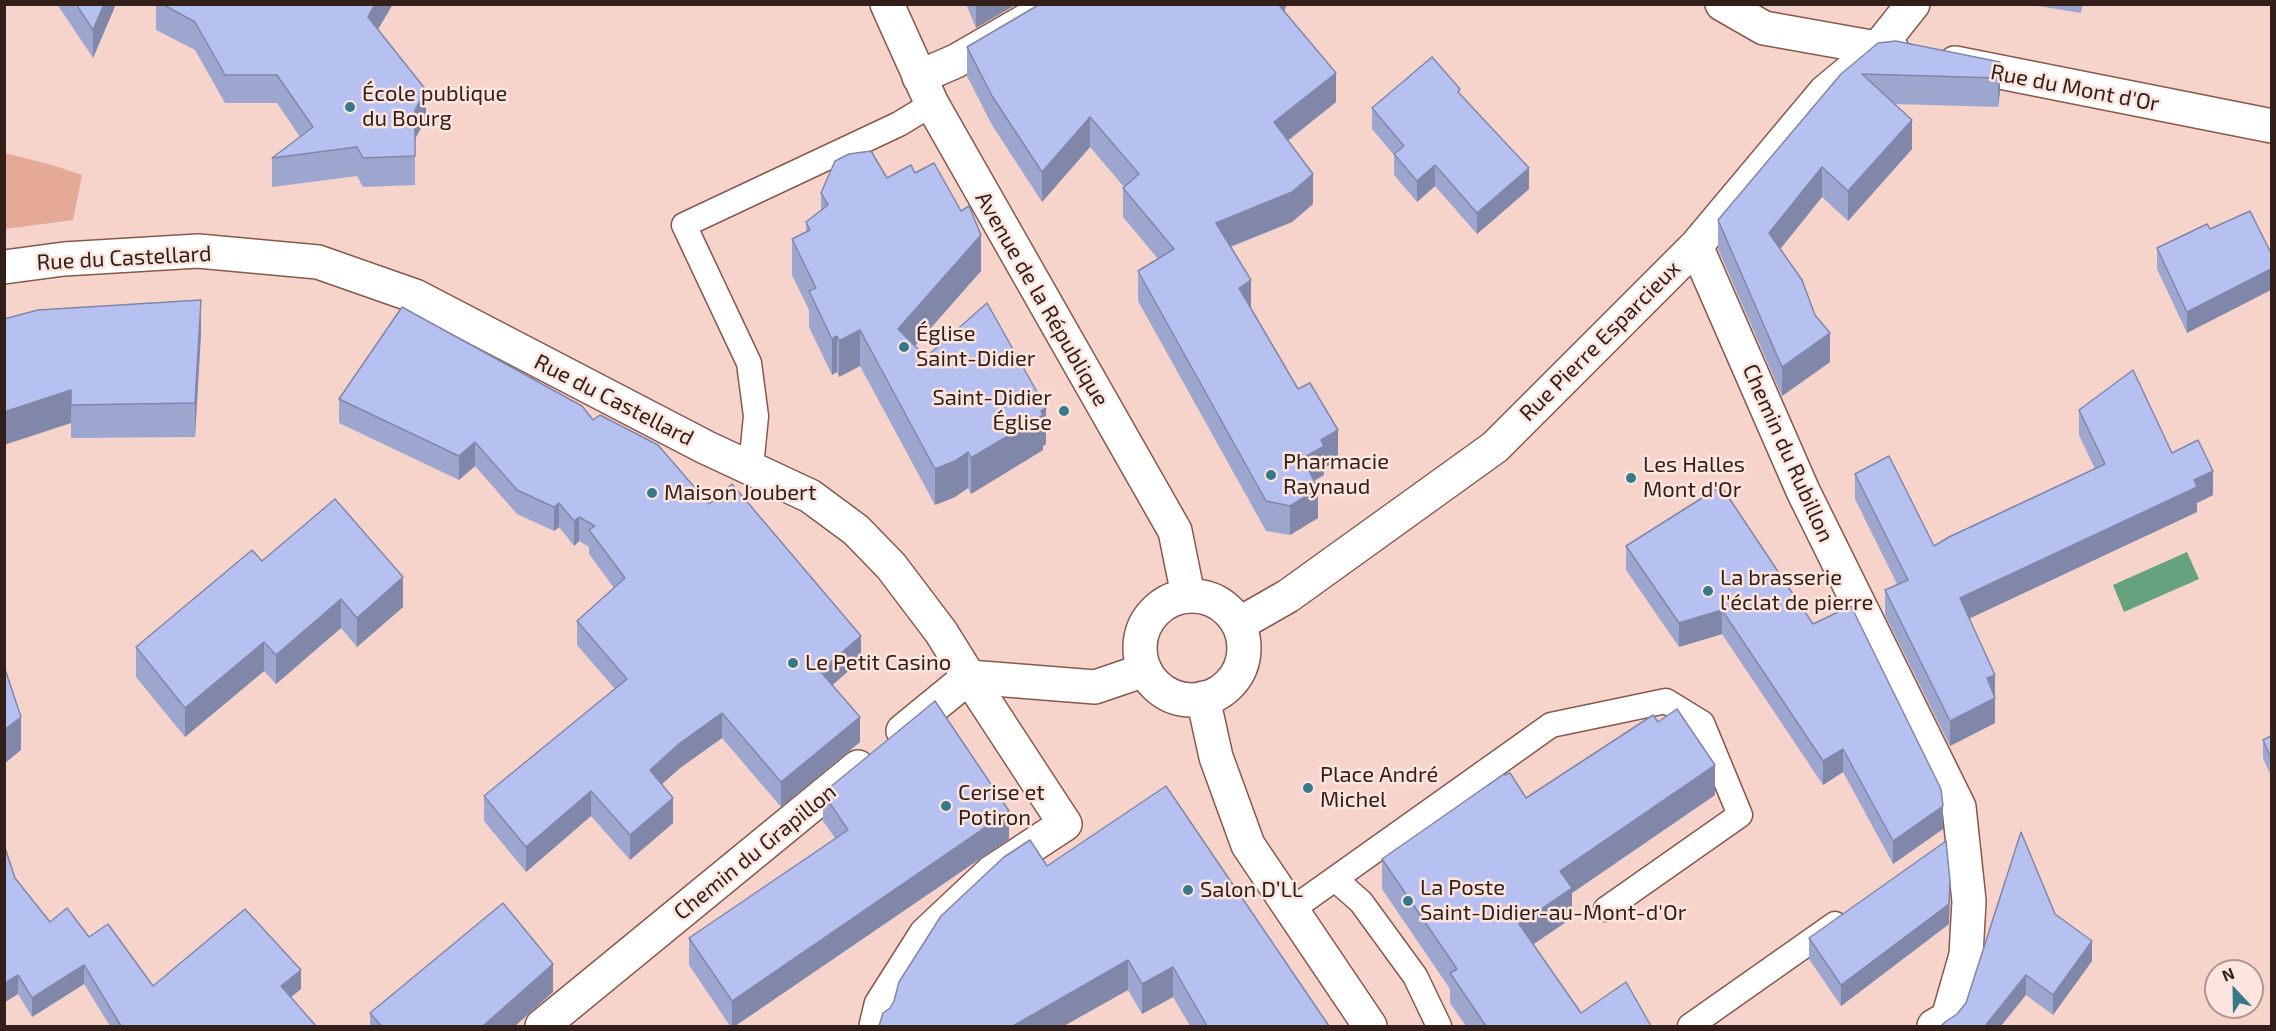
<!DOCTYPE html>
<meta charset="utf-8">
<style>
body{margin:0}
#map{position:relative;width:2276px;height:1031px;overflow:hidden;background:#f7d4cb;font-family:"Exo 2",sans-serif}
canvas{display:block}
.frame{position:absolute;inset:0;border:6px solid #331f19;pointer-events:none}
.north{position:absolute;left:2204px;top:959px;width:60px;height:60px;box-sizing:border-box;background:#fce5de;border:2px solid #ac968f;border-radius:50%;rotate:338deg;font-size:16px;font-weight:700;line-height:24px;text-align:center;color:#331f19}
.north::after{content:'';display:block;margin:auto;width:21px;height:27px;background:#36798a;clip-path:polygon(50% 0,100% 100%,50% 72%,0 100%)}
</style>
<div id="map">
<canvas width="2276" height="1031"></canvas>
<div class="frame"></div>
<div class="north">N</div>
</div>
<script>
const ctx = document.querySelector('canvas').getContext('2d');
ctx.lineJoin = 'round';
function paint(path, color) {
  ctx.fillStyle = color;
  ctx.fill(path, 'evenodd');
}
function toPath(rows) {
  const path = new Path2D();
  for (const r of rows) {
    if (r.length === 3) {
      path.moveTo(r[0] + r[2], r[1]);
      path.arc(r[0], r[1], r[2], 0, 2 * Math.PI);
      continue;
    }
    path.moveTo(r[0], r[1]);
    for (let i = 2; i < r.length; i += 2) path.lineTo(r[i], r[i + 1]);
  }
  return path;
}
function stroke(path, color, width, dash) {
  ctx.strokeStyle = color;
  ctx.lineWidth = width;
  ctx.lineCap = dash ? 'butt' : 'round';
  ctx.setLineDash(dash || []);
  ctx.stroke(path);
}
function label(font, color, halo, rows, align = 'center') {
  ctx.font = font + ' "Exo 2",sans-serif';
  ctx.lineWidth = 5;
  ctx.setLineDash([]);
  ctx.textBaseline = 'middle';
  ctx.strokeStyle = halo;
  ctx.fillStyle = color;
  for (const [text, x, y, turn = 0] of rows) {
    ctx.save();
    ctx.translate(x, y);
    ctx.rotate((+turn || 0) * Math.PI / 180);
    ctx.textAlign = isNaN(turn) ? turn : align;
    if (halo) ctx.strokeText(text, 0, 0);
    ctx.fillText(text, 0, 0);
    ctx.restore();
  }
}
const green = toPath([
 [5,153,52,165,82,175,73,220,5,229]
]);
const water = toPath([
 [2187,552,2199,579,2124,612,2113,585]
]);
const service = toPath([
 [751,467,756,416,749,363,684,225,899,124,932,104],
 [1335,879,1361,902,1415,976,1439,1026],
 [1291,910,1551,725,1666,701,1702,723,1740,815,1606,909],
 [1690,1026,1835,924]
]);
const minor = toPath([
 [1722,4,1764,28,1893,51],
 [1955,63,2272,126],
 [919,77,956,61,1055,4],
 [1696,246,1803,491,1959,807,1969,901,1966,955,1948,1018,1934,1026],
 [1239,624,1288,596,1495,447,1696,246,1825,92,1878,48,1913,4],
 [542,1026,858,767],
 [876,1026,881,1005,926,934,992,872,1065,824,969,677,903,731]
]);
const tertiary = toPath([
 [4,267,64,259,198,251,318,262,415,296,705,447,810,496,856,530,891,566,941,632,969,677,1095,687,1145,670]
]);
const secondary = toPath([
 [887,4,932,104,1175,531,1188,595],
 [1192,648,52],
 [1203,698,1216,757,1248,845,1370,1026]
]);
const wall = toPath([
 [57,4,116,4,93,58],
 [156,4,393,4,378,29,426,119,415,138,415,185,363,187,357,176,272,187,272,158,300,137,277,103,225,103,195,50,156,30],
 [966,4,1017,4,976,28],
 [1040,4,1288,4,1285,8,1285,13,1336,102,1288,141,1313,204,1292,222,1231,247,1251,308,1338,460,1324,468,1324,475,1314,481,1318,518,1290,535,1266,531,1138,301,1138,271,1158,259,1123,217,1123,188,1124,187,1090,147,1042,202,992,125,967,76,967,47],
 [2026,4,2083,4,2081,13],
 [2000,62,2000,91,1998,107,1895,104,1912,149,1848,221,1822,197,1780,249,1830,362,1782,396,1718,249,1718,220,1841,74],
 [1460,94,1529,189,1477,234,1435,186,1417,202,1394,175,1394,155,1372,129,1372,108],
 [915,173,981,271,915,346,926,357,1046,444,1043,446,1043,450,971,494,968,488,955,497,935,505,860,366,839,377,837,372,832,375,809,327,809,310,792,275,792,239,806,233,806,222,821,210,821,193],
 [2207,224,2187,333,2157,269,2157,248],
 [4,319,201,333,195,437,71,438,71,423],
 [339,399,593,420,709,504,861,660,832,685,860,742,781,807,722,738,680,768,661,784,673,823,630,860,591,816,526,872,484,821,484,796,615,689,577,645,577,621,614,588,589,554,589,547,579,541,574,546,559,527,554,531,517,514,475,466,459,480,339,423],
 [2079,410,2172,453,2213,495,2197,503,2197,512,1969,618,1995,696,1995,723,1950,746,1885,615,1885,590,1897,584,1855,499,1855,474,1934,546,2095,469,2079,435],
 [1721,486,1943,829,1893,864,1843,772,1823,785,1722,634,1679,647,1626,570,1626,546],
 [262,561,403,607,357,647,341,628,276,684,264,671,185,737,136,677,136,647],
 [2271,736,2271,776,2263,758,2263,740],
 [823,793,1009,839,735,1026,730,1026,689,965,689,938,835,838,823,821],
 [1715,795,1572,893,1572,918,1533,944,1581,1013,1651,1026,1466,1026,1450,1003,1450,989,1382,889,1382,859,1526,798],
 [4,845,15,878,50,922,89,937,153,986,301,989,291,997,316,1026,110,1026,84,984,32,1017,18,994,5,1002,4,1000],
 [1047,866,1329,1026,1190,1026,1173,997,1142,1014,1128,990,890,1008],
 [1950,901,1949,924,1841,1006,1809,959,1809,938],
 [2055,914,2092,961,2053,1015,2026,995,1957,1014],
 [553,992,515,1026,370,1026,370,1013]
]);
const shadedWall = toPath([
 [104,4,116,4,93,58,93,30],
 [375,4,393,4,368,46,368,17],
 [976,4,1017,4,976,28],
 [1277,4,1288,4,1285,8,1285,26],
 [2000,62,2000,91,1998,107,1998,78],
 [1336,73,1336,102,1274,151,1274,122],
 [426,90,426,119,415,139,415,110],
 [1090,117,1090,147,1042,202,1042,172],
 [1912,120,1912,149,1848,221,1848,191],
 [1435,165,1435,186,1417,202,1417,181],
 [1822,167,1822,197,1769,263,1769,233],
 [1529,168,1529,189,1477,234,1477,213],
 [1313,174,1313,204,1292,222,1216,252,1216,223],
 [981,235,981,271,898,365,898,329],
 [2271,269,2271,290,2187,333,2187,312],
 [1251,280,1251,310,1239,288],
 [201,300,201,333,195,437,195,403],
 [860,330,860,366,839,377,839,341],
 [1830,333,1830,362,1782,396,1782,367],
 [837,336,837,372,832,375,832,339],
 [71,390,71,423,4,445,4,412],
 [1046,408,1046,444,1043,446,1043,450,971,494,971,458],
 [1338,430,1338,460,1324,468,1324,475,1303,487,1303,458,1321,440],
 [475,442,475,466,459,480,459,456],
 [968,452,968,488,955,497,935,505,935,469],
 [2213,471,2213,495,2197,503,2197,512,1960,623,1960,598],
 [1318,489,1318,518,1290,535,1290,506],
 [559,503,559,527,554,531,554,507],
 [579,517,579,541,574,546,574,521],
 [403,577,403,607,357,647,357,618],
 [341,599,341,628,276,684,276,655],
 [1722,610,1722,634,1679,647,1679,623],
 [861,636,861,660,820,696,820,671],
 [264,642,264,671,185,737,185,708],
 [1995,675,1995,723,1950,746,1950,721,1987,678],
 [722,713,722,738,680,768,650,795,650,770,680,743],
 [21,717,21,750,4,764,4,730],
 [860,717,860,742,781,807,781,782],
 [1843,749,1843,772,1823,785,1823,761],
 [1715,765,1715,795,1572,893,1572,918,1519,954,1519,924,1560,871],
 [591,791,591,816,526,872,526,847],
 [673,798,673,823,630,860,630,835],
 [1943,806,1943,829,1893,864,1893,841],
 [1009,811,1009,839,735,1026,732,1026,732,1001],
 [1950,881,1949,924,1841,1006,1841,985],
 [2092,941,2092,961,2053,1015,2053,995],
 [1128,960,1128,990,1064,1026,1013,1026],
 [553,964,553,992,515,1026,483,1026],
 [84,965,84,984,32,1017,32,998],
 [1173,967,1173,997,1142,1014,1142,984],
 [301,970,301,989,281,1005,281,986],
 [18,975,18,994,5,1002,5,983],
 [2026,975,2026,995,2001,1026,1985,1026]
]);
const building = toPath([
 [76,4,104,4,93,30,76,4],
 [162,4,375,4,368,17,426,90,415,110,415,156,363,158,357,147,272,158,313,127,277,75,225,75,195,22,162,4],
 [1040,4,1278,4,1336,73,1274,122,1313,174,1292,192,1216,223,1251,280,1239,288,1298,389,1310,383,1338,430,1321,440,1324,446,1303,458,1318,489,1290,506,1266,501,1138,271,1174,249,1123,188,1139,174,1090,117,1042,172,992,96,967,47,1040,4],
 [1896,41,2000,62,1998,78,1862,74,1912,120,1848,191,1822,167,1769,233,1802,280,1815,315,1830,333,1782,367,1718,220,1841,74,1878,43,1896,41],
 [1432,57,1460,89,1458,92,1529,168,1477,213,1435,165,1417,181,1394,154,1404,146,1372,108,1432,57],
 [871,151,887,178,911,165,915,173,934,163,961,211,969,206,981,235,898,329,926,357,987,303,1046,408,1041,411,1043,415,971,458,968,452,955,461,935,469,860,330,839,341,837,336,832,339,809,291,816,288,792,239,810,230,806,222,828,205,821,193,835,161,849,154,871,151],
 [2250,211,2271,253,2271,269,2187,312,2157,248,2207,224,2210,229,2250,211],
 [201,300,195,403,71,405,71,390,4,412,4,319,38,310,201,300],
 [402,307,582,406,593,420,600,415,658,445,709,504,732,484,861,636,820,671,860,717,781,782,722,713,680,743,650,770,673,798,630,835,591,791,526,847,484,796,627,679,577,621,625,578,589,530,595,526,579,517,574,521,559,503,554,507,517,490,475,442,459,456,339,399,402,307],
 [2133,370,2172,453,2198,440,2213,471,2194,480,2197,487,1960,598,1995,675,1987,678,1995,698,1950,721,1885,590,1908,580,1855,474,1889,456,1934,546,1949,537,2105,464,2079,410,2133,370],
 [1721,486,1813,624,1851,606,1941,789,1943,806,1893,841,1843,749,1823,761,1722,610,1679,623,1626,546,1721,486],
 [335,499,403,577,357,618,341,599,276,655,264,642,185,708,136,647,252,550,262,561,335,499],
 [4,666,21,717,4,730,4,666],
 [935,701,1009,811,732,1001,689,938,848,830,823,793,935,701],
 [1677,709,1715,765,1560,871,1572,888,1519,924,1581,1013,1626,982,1651,1026,1486,1026,1450,973,1457,969,1382,859,1504,774,1505,775,1510,773,1526,798,1653,715,1658,722,1677,709],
 [2271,736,2271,758,2263,740,2271,736],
 [1166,786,1329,1026,1207,1026,1173,967,1142,984,1128,960,1013,1026,879,1026,883,1013,890,1008,894,1001,899,982,941,916,1004,857,1030,840,1047,866,1166,786],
 [2021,832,2055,914,2092,941,2053,995,2026,975,1985,1026,1941,1026,1945,1022,1957,1014,1966,1003,2021,832],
 [1946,841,1950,881,1949,904,1841,985,1809,938,1946,841],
 [4,845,15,878,50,922,67,908,89,937,108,924,153,986,245,909,301,970,281,986,316,1026,121,1026,84,965,32,998,18,975,5,983,4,981,4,845],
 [503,903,553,964,483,1026,381,1026,370,1013,503,903]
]);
const markers = [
 [350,107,6,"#36798a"],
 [904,347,6,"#36798a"],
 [1064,411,6,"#36798a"],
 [1271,475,6,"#36798a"],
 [1631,478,6,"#36798a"],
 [652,493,6,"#36798a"],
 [1708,591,6,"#36798a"],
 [793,663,6,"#36798a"],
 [1308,788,6,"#36798a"],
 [946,806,6,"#36798a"],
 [1188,890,6,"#36798a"],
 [1408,901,6,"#36798a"]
];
const streetNames = [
 ["Rue du Mont d'Or",2075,88,11],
 ["Rue du Castellard",124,258,-3],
 ["Avenue de la République",1042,299,60],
 ["Rue Pierre Esparcieux",1600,341,-45],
 ["Rue du Castellard",614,400,27],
 ["Chemin du Rubillon",1788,453,66],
 ["Chemin du Grapillon",755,852,-39]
];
const poiNames = [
 ["École publique",362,94],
 ["du Bourg",362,119],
 ["Église",916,334],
 ["Saint-Didier",916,359],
 ["Saint-Didier",1052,398,"right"],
 ["Église",1052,423,"right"],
 ["Pharmacie",1283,462],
 ["Raynaud",1283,487],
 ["Les Halles",1643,465],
 ["Mont d'Or",1643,490],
 ["Maison Joubert",664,493],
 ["La brasserie",1720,578],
 ["l'éclat de pierre",1720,603],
 ["Le Petit Casino",805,663],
 ["Place André",1320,775],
 ["Michel",1320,800],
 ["Cerise et",958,793],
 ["Potiron",958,818],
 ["La Poste",1420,888],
 ["Saint-Didier-au-Mont-d'Or",1420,913],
 ["Salon D’LL",1200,890]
];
paint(green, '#e5a998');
paint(water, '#65a27d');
stroke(service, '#89584b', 27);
stroke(minor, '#89584b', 36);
stroke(tertiary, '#89584b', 36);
stroke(secondary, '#89584b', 36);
stroke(service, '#fff', 24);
stroke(minor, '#fff', 33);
stroke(tertiary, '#fff', 33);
stroke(secondary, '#fff', 33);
paint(wall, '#9da6cf');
paint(shadedWall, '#8087a9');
paint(building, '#b7c1f1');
stroke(building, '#8087a9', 1.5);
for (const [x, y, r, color] of markers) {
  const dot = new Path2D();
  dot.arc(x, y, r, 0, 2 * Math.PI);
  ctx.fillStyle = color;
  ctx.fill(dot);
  stroke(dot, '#fce5de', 2);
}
label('22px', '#331f19', '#fce5de', streetNames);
label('22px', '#331f19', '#fce5de', poiNames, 'left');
</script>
